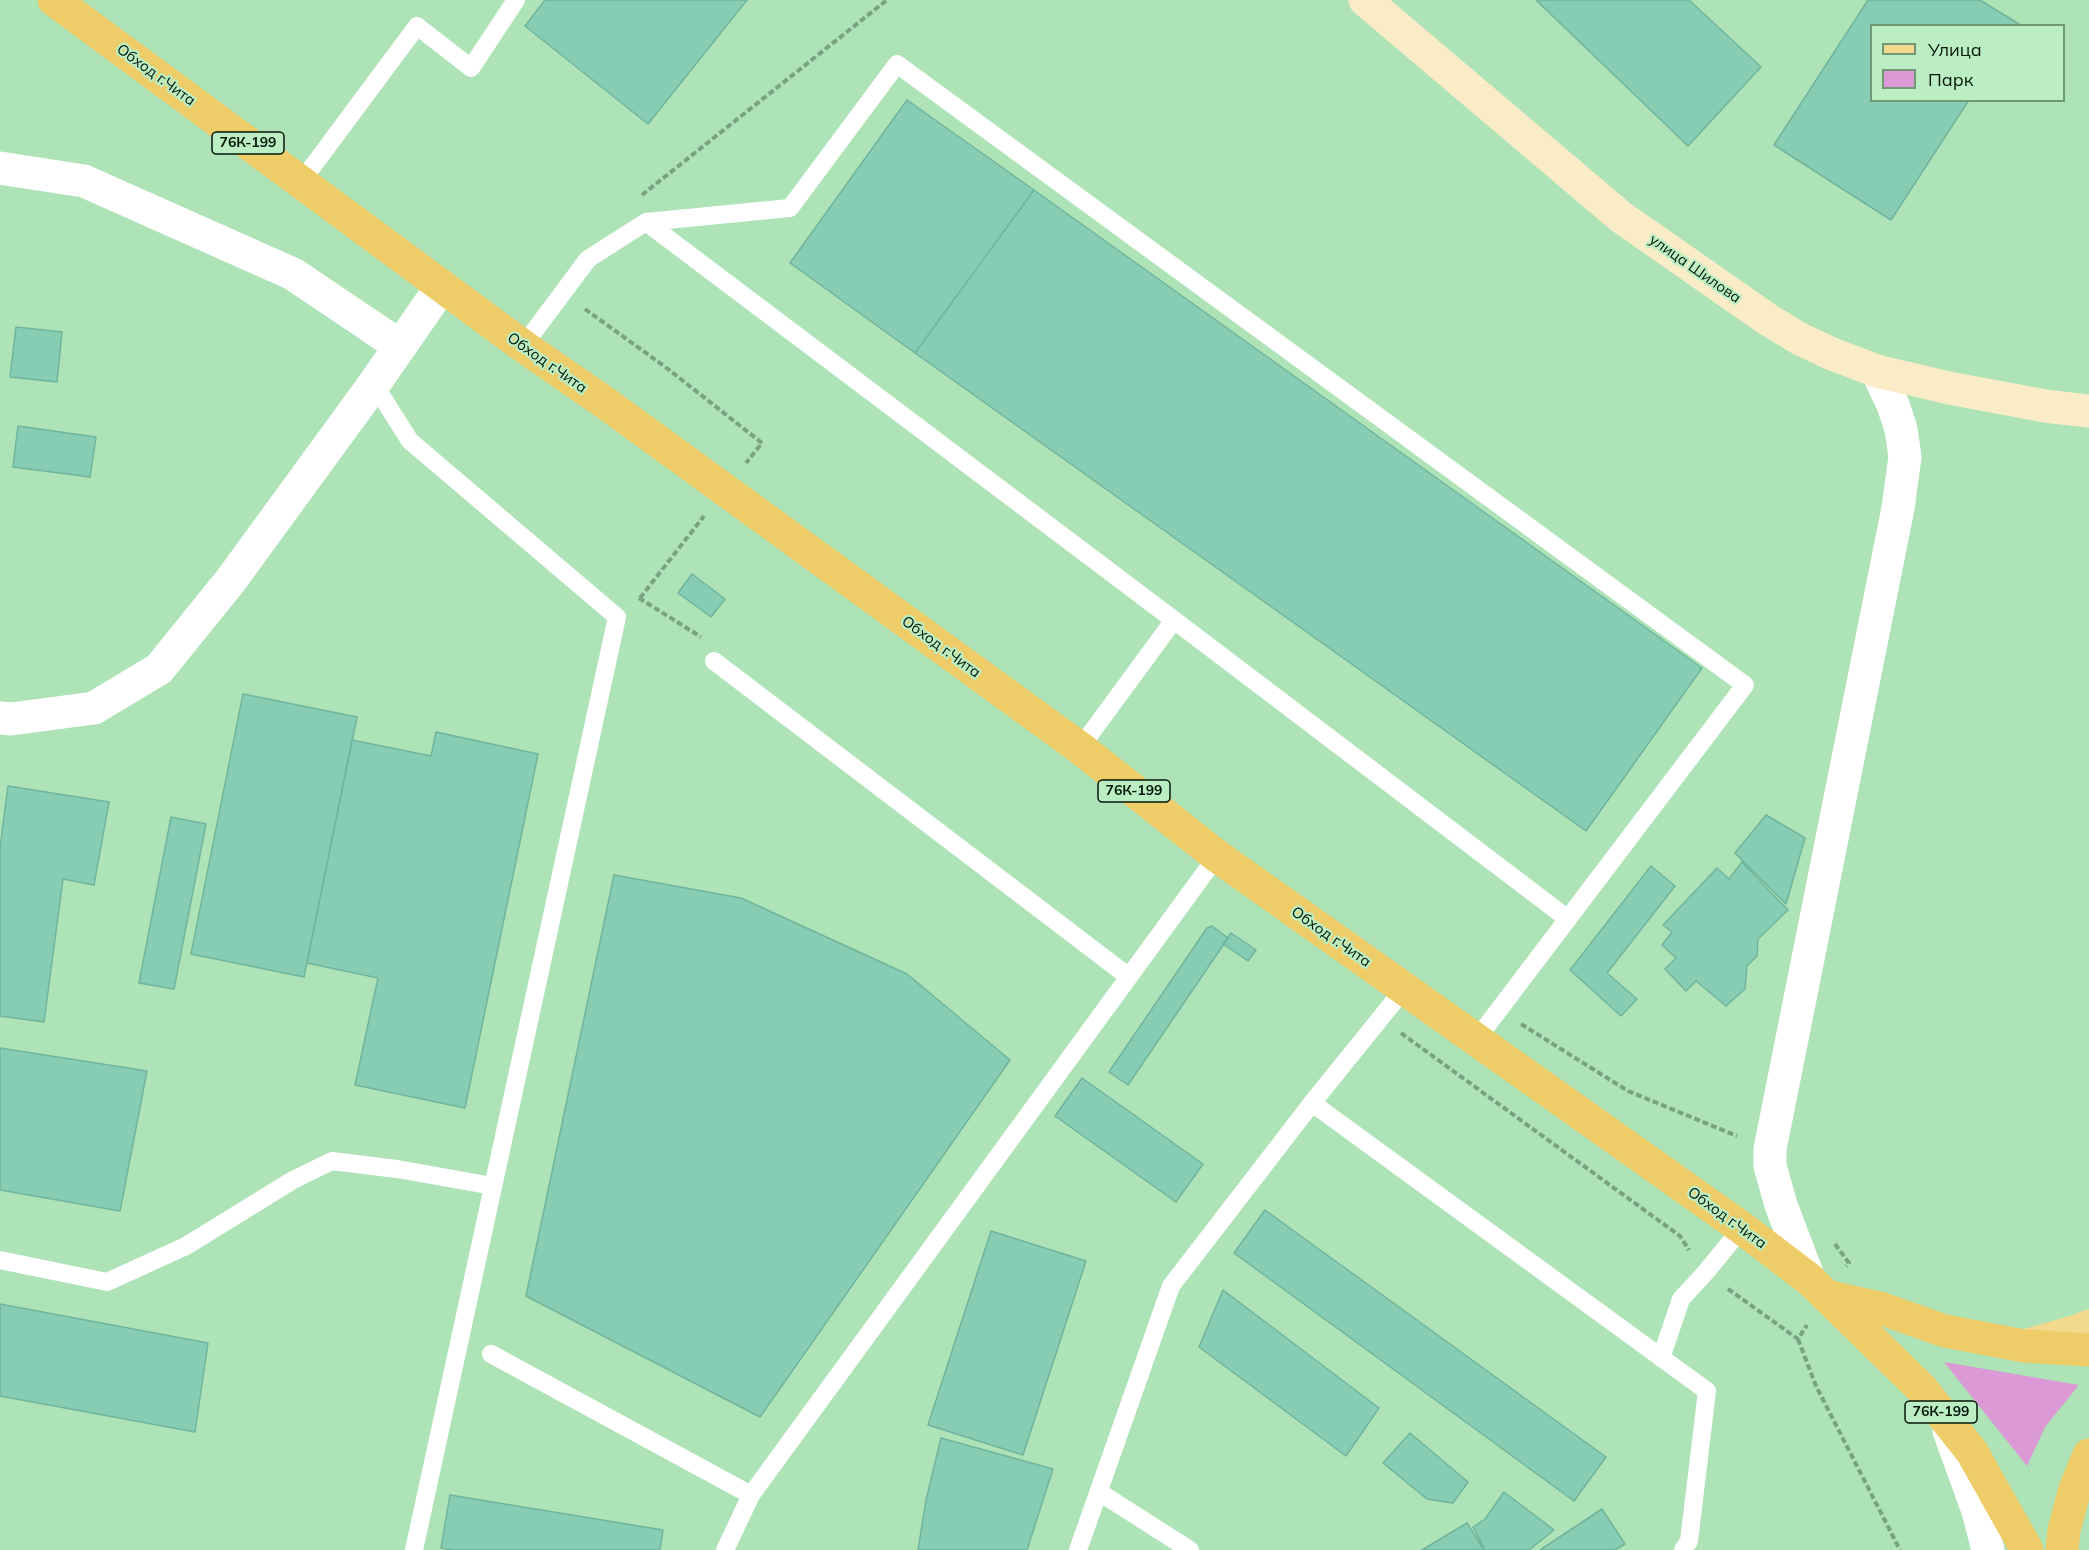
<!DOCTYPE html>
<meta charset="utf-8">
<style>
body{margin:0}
#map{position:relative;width:2089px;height:1550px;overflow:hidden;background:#aee2b7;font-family:Mulish,sans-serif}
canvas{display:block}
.legend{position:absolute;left:1870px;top:24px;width:195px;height:78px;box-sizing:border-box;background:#bbefc3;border:2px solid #729878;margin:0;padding:8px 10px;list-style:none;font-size:18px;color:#041608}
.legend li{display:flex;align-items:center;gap:12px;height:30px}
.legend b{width:30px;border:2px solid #729878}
</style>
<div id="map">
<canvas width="2089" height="1550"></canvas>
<ul class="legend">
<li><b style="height:8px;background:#f2d98e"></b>Улица</li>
<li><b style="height:16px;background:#db99d5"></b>Парк</li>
</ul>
</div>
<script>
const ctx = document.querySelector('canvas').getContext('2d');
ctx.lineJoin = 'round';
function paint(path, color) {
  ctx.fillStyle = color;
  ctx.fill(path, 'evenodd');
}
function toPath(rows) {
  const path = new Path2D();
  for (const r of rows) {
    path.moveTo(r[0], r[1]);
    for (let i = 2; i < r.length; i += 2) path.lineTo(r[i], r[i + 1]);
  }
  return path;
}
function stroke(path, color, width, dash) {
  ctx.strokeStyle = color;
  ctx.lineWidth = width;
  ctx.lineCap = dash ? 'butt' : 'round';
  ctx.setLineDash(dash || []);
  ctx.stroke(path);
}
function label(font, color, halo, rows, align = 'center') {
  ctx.font = font + ' Mulish,sans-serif';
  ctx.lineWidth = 4.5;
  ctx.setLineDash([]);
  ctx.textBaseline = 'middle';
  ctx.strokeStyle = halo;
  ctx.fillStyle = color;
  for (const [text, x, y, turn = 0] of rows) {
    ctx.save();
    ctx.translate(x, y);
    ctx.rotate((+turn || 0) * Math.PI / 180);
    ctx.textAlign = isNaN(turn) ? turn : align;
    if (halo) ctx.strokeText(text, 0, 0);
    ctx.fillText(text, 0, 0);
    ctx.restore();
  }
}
const green = toPath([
 [1944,1362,2079,1385,2045,1427,2027,1466]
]);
const building = toPath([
 [545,0,747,0,648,124,525,26,545,0],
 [1536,0,1689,0,1761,67,1688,146,1536,0],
 [1868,0,1980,0,2019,24,2018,26,1872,26,1872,100,1969,100,1891,220,1774,145,1868,0],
 [907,100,1034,190,915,353,790,263,907,100],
 [1034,190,1702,668,1586,831,915,353,1034,190],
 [16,327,62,332,57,382,10,377,16,327],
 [18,426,96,437,90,477,13,467,18,426],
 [692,574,725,599,711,617,678,593,692,574],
 [243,694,357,717,304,977,191,954,243,694],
 [436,732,538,754,465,1108,355,1085,378,978,307,963,352,740,431,756,436,732],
 [8,786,109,802,94,885,63,879,44,1022,0,1016,0,848,8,786],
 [1766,815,1805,838,1786,904,1735,853,1766,815],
 [171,817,206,824,174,989,139,983,171,817],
 [1742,862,1788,910,1758,939,1757,956,1747,966,1745,989,1726,1006,1696,981,1686,991,1665,969,1676,958,1662,945,1672,932,1663,925,1717,868,1729,879,1742,862],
 [1651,866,1675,886,1607,973,1637,999,1621,1016,1570,970,1651,866],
 [614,875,741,898,907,974,1010,1060,760,1417,526,1296,614,875],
 [1212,926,1228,938,1128,1085,1109,1072,1207,928,1212,926],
 [1231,933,1256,950,1248,961,1223,944,1231,933],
 [0,1048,147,1071,120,1211,0,1190,0,1048],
 [1082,1078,1203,1164,1176,1202,1055,1116,1082,1078],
 [1265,1210,1606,1457,1574,1501,1234,1253,1265,1210],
 [991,1231,1086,1261,1023,1455,928,1425,991,1231],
 [1223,1290,1379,1408,1346,1456,1199,1347,1223,1290],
 [0,1304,208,1343,195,1432,0,1396,0,1304],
 [1410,1433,1468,1482,1453,1503,1427,1499,1383,1463,1410,1433],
 [941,1438,1053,1469,1027,1550,918,1550,926,1500,941,1438],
 [1504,1492,1554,1530,1529,1550,1485,1550,1473,1527,1485,1519,1504,1492],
 [450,1495,663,1530,660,1550,452,1550,441,1548,450,1495],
 [1602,1509,1625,1544,1615,1550,1540,1550,1602,1509],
 [1467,1523,1484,1550,1422,1550,1467,1523]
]);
const path = toPath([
 [642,195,887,0],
 [585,309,668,369,762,443,746,463],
 [639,598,701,637],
 [640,598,704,516],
 [1521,1024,1628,1091,1737,1136],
 [1401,1033,1680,1236,1689,1250],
 [1835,1244,1849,1263,1846,1266],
 [1728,1289,1798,1339,1807,1325],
 [1798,1339,1816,1386,1900,1550]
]);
const service = toPath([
 [301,182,417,26,471,68,516,0],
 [646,222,1174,620,1080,748],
 [523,346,588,259,646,222,790,208,897,64,1745,685,1476,1040],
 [374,384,410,441,617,617,414,1550],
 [1174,620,1568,919],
 [714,661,1129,977],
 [1312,1103,1707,1391,1689,1541,1683,1550],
 [0,1260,107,1282,186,1246,293,1180,332,1161,397,1169,493,1186],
 [491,1354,751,1495,1217,856],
 [1661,1358,1681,1299,1705,1273,1742,1228],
 [1099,1492,1190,1550],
 [725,1550,751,1495],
 [1078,1550,1171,1286,1312,1103,1404,989]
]);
const minor = toPath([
 [0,168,84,181,293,274,400,346],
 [0,718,11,719,94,708,159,669,231,580,374,384,442,286],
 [1809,1279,1781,1205,1770,1166,1770,1149,1898,508,1905,457,1901,429,1893,405,1877,371]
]);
const tertiary = toPath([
 [1949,1431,1978,1511,1988,1550]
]);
const secondary = toPath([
 [1365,0,1621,217,1767,319,1800,339,1832,354,1877,371,1949,388,2045,406,2089,411]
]);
const primary = toPath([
 [2028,1345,2080,1330,2089,1326]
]);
const trunk = toPath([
 [54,0,523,346,604,402,1080,748,1217,856,1742,1228,1809,1279,1922,1389,1972,1452,2027,1550],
 [1826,1296,1880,1308,1945,1331,2024,1346,2089,1350],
 [2062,1550,2064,1530,2075,1489,2089,1455]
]);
const shields = [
 [248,143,72],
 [1134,791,72],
 [1941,1412,72]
];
const shieldNames = [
 ["76К-199",248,143],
 ["76К-199",1134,791],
 ["76К-199",1941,1412]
];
const streetNames = [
 ["Обход г.Чита",156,75,36],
 ["улица Шилова",1695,269,35],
 ["Обход г.Чита",547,363,35],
 ["Обход г.Чита",941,647,36],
 ["Обход г.Чита",1331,937,35],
 ["Обход г.Чита",1727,1218,36]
];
paint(green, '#db99d5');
paint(building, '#86cdb4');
stroke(building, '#6fb59c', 1.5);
stroke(path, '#79a280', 4, [6, 3]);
stroke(service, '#fff', 18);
stroke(minor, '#fff', 33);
stroke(tertiary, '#fff', 33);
stroke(secondary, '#f9ecc6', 33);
stroke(primary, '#f2d98e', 33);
stroke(trunk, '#eecc68', 33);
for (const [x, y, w] of shields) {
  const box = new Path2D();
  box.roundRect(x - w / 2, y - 11, w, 22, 4.5);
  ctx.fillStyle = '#bbefc3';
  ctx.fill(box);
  stroke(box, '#041608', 1.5);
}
label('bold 14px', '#041608', null, shieldNames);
label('15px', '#041608', '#bbefc3', streetNames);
</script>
